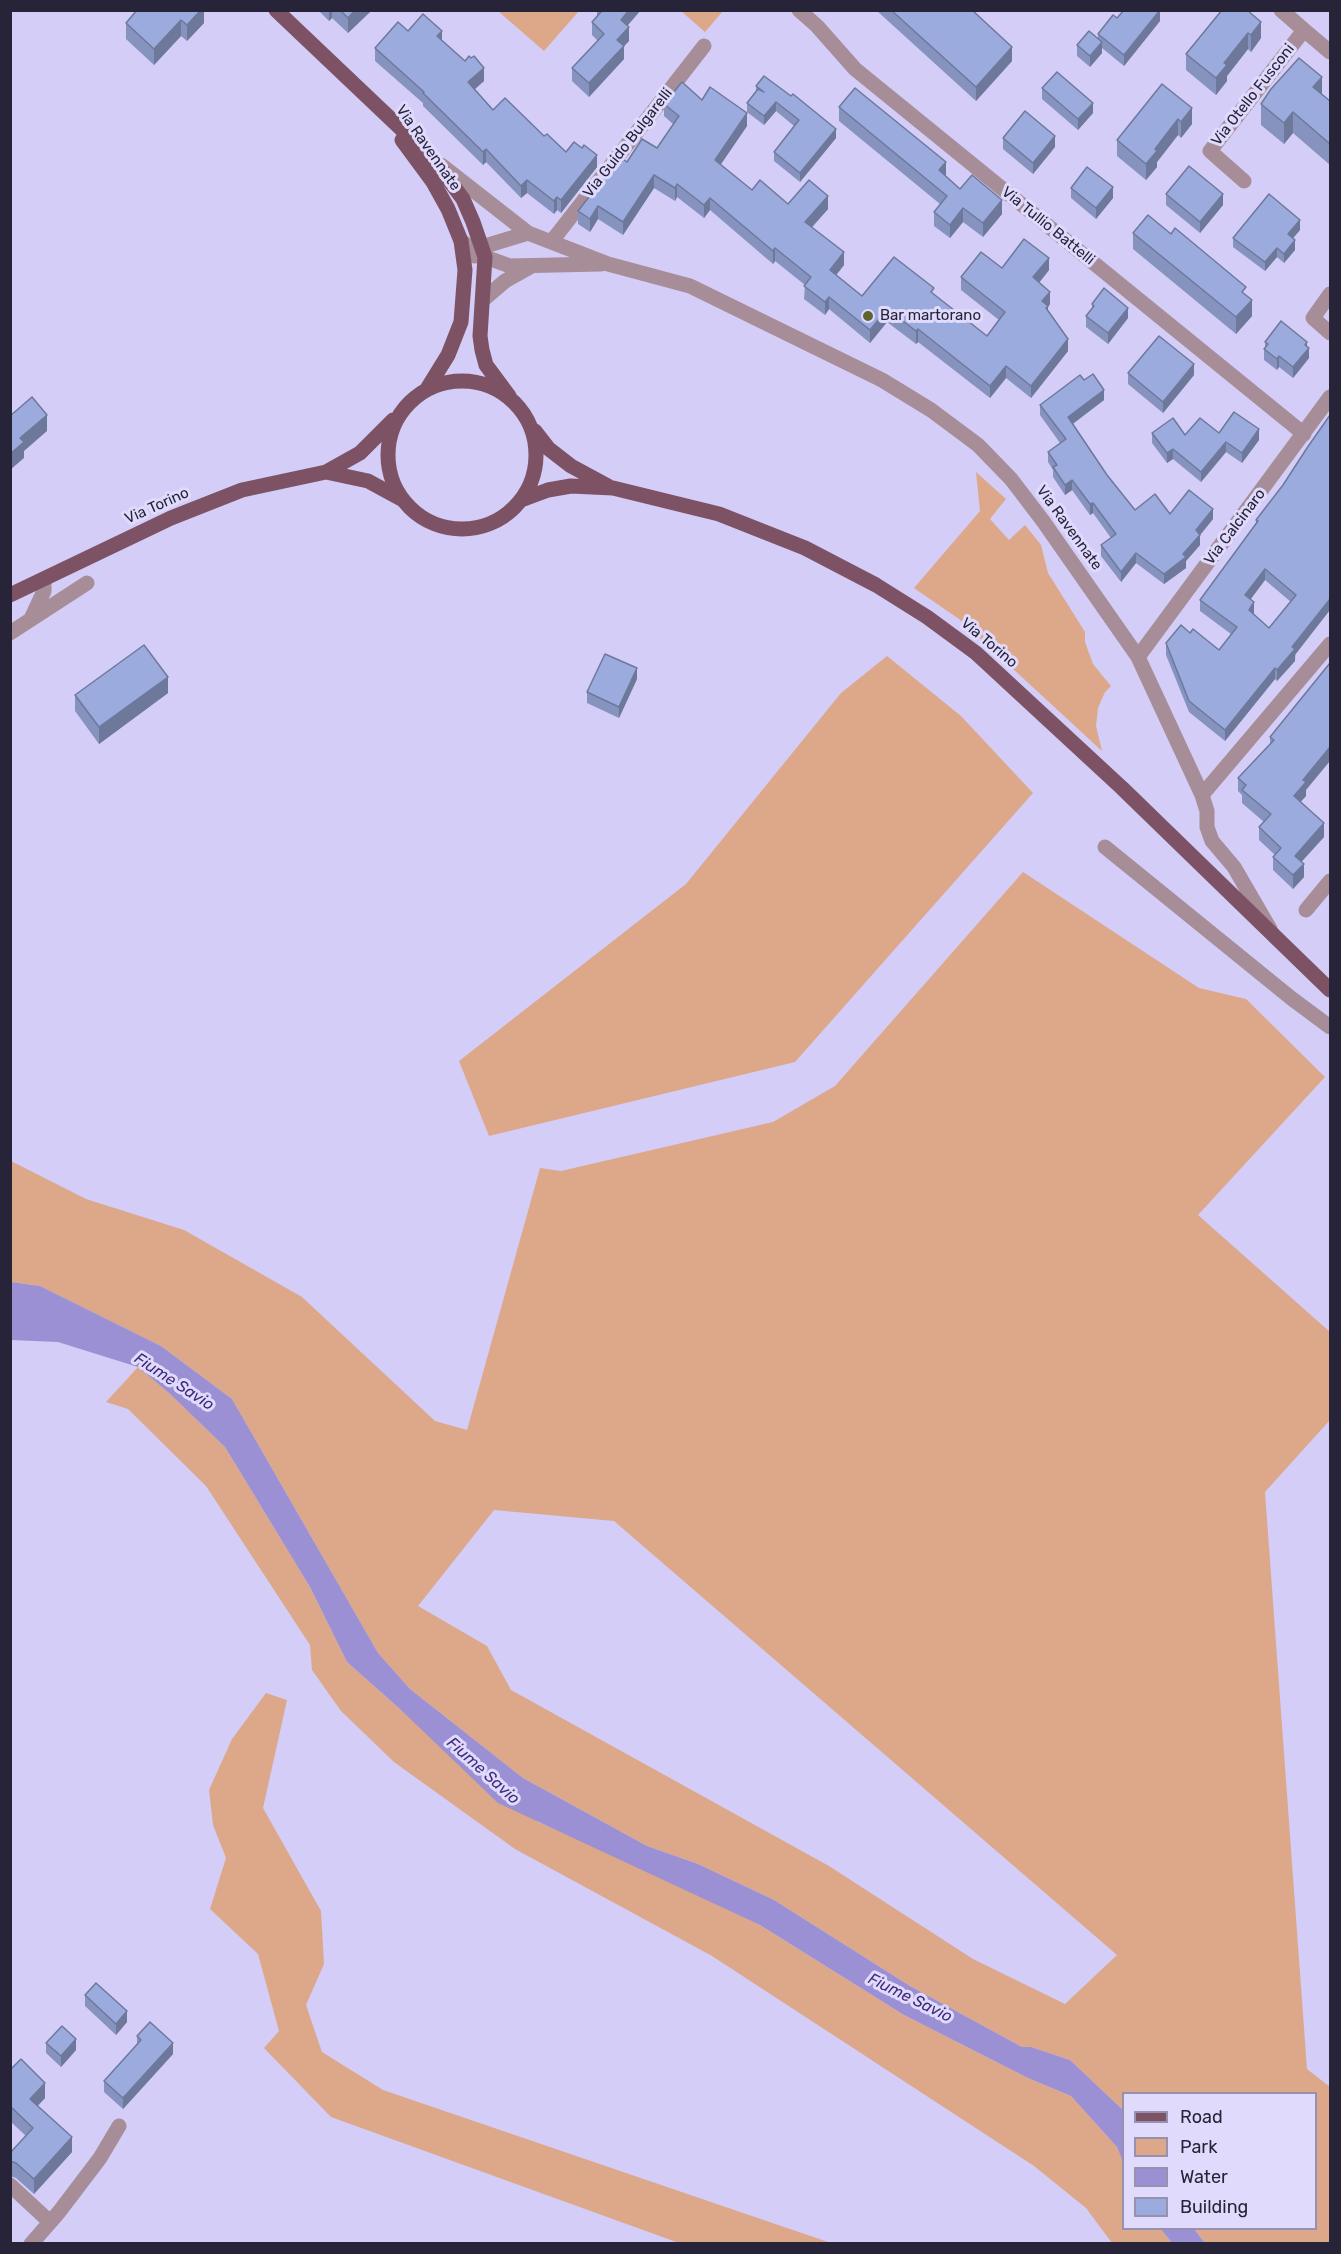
<!DOCTYPE html>
<style>
body{margin:0}
#map{position:relative;width:1341px;height:2254px;overflow:hidden;background:#d3cdf8;font-family:Rubik,sans-serif}
canvas{display:block}
.frame{position:absolute;inset:0;border:12px solid #272338;pointer-events:none}
.legend{position:absolute;left:1122px;top:2092px;width:195px;height:138px;box-sizing:border-box;background:#e0dbfd;border:2px solid #9691ae;margin:0;padding:8px 10px;list-style:none;font-size:18px;color:#272338}
.legend li{display:flex;align-items:center;gap:12px;height:30px}
.legend b{width:30px;border:2px solid #9691ae}
</style>
<div id="map">
<canvas width="1341" height="2254"></canvas>
<div class="frame"></div>
<ul class="legend">
<li><b style="height:8px;background:#7d5265"></b>Road</li>
<li><b style="height:16px;background:#dca889"></b>Park</li>
<li><b style="height:16px;background:#9b90d3"></b>Water</li>
<li><b style="height:16px;background:#9cabde"></b>Building</li>
</ul>
</div>
<script>
const ctx = document.querySelector('canvas').getContext('2d');
ctx.lineJoin = 'round';
function paint(path, color) {
  ctx.fillStyle = color;
  ctx.fill(path, 'evenodd');
}
function toPath(rows) {
  const path = new Path2D();
  for (const r of rows) {
    if (r.length === 3) {
      path.moveTo(r[0] + r[2], r[1]);
      path.arc(r[0], r[1], r[2], 0, 2 * Math.PI);
      continue;
    }
    path.moveTo(r[0], r[1]);
    for (let i = 2; i < r.length; i += 2) path.lineTo(r[i], r[i + 1]);
  }
  return path;
}
function stroke(path, color, width, dash) {
  ctx.strokeStyle = color;
  ctx.lineWidth = width;
  ctx.lineCap = dash ? 'butt' : 'round';
  ctx.setLineDash(dash || []);
  ctx.stroke(path);
}
function label(font, color, halo, rows, align = 'center') {
  ctx.font = font + ' Rubik,sans-serif';
  ctx.lineWidth = 6;
  ctx.setLineDash([]);
  ctx.textBaseline = 'middle';
  ctx.strokeStyle = halo;
  ctx.fillStyle = color;
  for (const [text, x, y, turn = 0] of rows) {
    ctx.save();
    ctx.translate(x, y);
    ctx.rotate((+turn || 0) * Math.PI / 180);
    ctx.textAlign = isNaN(turn) ? turn : align;
    if (halo) ctx.strokeText(text, 0, 0);
    ctx.fillText(text, 0, 0);
    ctx.restore();
  }
}
const green = toPath([
 [498,11,579,11,544,51],
 [681,11,723,11,705,32],
 [976,472,1006,499,990,519,1009,540,1025,525,1041,545,1048,573,1085,632,1085,642,1093,664,1111,686,1105,692,1098,708,1096,726,1102,751,959,619,914,588,980,511],
 [887,656,961,716,1033,793,795,1062,489,1136,459,1061,686,884,841,693],
 [1023,872,1199,988,1246,999,1325,1077,1198,1215,1330,1332,1330,1420,1265,1492,1307,2069,1330,2087,1330,2243,1205,2243,1194,2229,1316,2228,1316,2094,1124,2094,1123,2110,1070,2060,1031,2047,1022,2047,910,1986,774,1900,698,1864,647,1846,523,1778,410,1689,378,1653,232,1399,161,1346,40,1286,11,1282,11,1161,86,1199,184,1230,302,1297,435,1421,467,1430,540,1168,561,1171,773,1122,835,1086],
 [494,1510,614,1521,1117,1955,1065,2004,973,1959,829,1866,511,1690,487,1646,418,1606],
 [138,1367,169,1393,225,1447,310,1587,347,1662,400,1709,538,1822,596,1847,760,1925,904,2015,1028,2078,1071,2096,1117,2147,1123,2162,1124,2228,1161,2229,1172,2243,1112,2243,1086,2208,1034,2166,712,1956,515,1849,394,1762,341,1711,312,1670,310,1645,206,1486,128,1409,106,1402],
 [266,1693,287,1700,263,1808,321,1911,324,1964,306,2005,322,2052,383,2090,831,2243,679,2243,331,2117,264,2048,279,2031,258,1954,210,1909,226,1858,213,1825,209,1790,232,1739]
]);
const water = toPath([
 [11,1282,40,1286,161,1346,232,1399,378,1653,410,1689,523,1778,647,1846,698,1864,774,1900,910,1986,1022,2047,1031,2047,1070,2060,1123,2110,1123,2162,1117,2147,1071,2096,1028,2078,904,2015,760,1925,498,1803,400,1709,347,1662,310,1587,225,1447,169,1393,138,1367,58,1342,11,1340],
 [1161,2229,1194,2229,1205,2243,1172,2243]
]);
const minor = toPath([
 [799,10,817,26,855,69,1304,434],
 [1281,10,1304,30],
 [441,165,528,233,608,264,690,286,882,380,931,410,978,445,1011,479,1043,521,1138,657,1202,795,1207,811,1207,827,1212,841,1234,867,1270,929],
 [1244,181,1210,151,1304,30,1330,52],
 [461,241,485,257,510,266,601,264],
 [552,241,704,46],
 [475,256,482,247,528,233],
 [1330,294,1313,318,1330,333],
 [484,299,505,281,530,267],
 [31,619,44,591,44,579],
 [10,633,87,583],
 [1138,657,1330,397],
 [1202,795,1330,644],
 [1105,847,1291,998,1330,1027],
 [1306,910,1330,881],
 [10,2185,50,2222],
 [31,2244,59,2212,100,2158,119,2126]
]);
const major = toPath([
 [276,10,434,160,463,199,473,222,485,257,480,336,482,350,486,365,509,396],
 [402,140,433,182,448,209,461,241,465,270,461,322,448,355,427,389],
 [462,455,74],
 [535,431,549,449,571,466,608,486],
 [326,472,368,481,403,500],
 [521,500,548,490,571,486,613,488,719,514,805,548,876,585,927,617,976,653,1122,788,1330,990],
 [10,595,171,518,242,490,326,472,360,453,393,420]
]);
const wall = toPath([
 [204,10,204,23,187,41,181,36,154,65,126,39,126,23],
 [318,10,370,10,370,12,348,33,332,18,329,21],
 [597,10,640,10,640,11,627,26,629,41,624,46,624,59,589,97,572,81,572,68,598,41,592,35,592,22,597,16],
 [876,10,972,10,1012,61,976,101],
 [1222,10,1261,38,1251,52,1248,49,1227,76,1227,81,1216,95,1186,70,1186,54],
 [1117,18,1160,21,1124,66,1102,48,1102,53,1090,67,1077,56,1077,45,1098,38,1098,34],
 [408,31,442,41,484,81,475,89,493,110,544,136,566,152,597,167,561,213,557,210,554,214,527,193,521,198,486,162,483,165,423,106,423,103,375,61,375,48],
 [1162,84,1192,124,1181,138,1178,135,1157,162,1157,167,1146,180,1117,156,1117,140],
 [756,86,836,138,800,182,774,161,774,152,794,126,776,111,764,125,747,112,747,103,756,91],
 [1042,88,1093,113,1078,130,1042,99],
 [1322,94,1330,101,1330,165,1293,133,1284,144,1261,125,1261,104],
 [702,100,747,126,720,165,752,190,788,204,828,209,812,227,844,265,836,275,862,296,934,295,987,336,999,320,961,290,961,277,1002,268,1049,270,1039,283,1050,304,1048,307,1048,310,1068,351,1031,398,1006,378,990,398,918,342,916,344,887,322,870,343,829,309,825,315,804,299,805,285,775,261,773,264,710,210,704,218,677,197,675,201,654,188,623,235,598,219,590,232,578,224,578,211,627,162,657,148,673,124,664,116,664,104],
 [839,107,946,176,960,189,1002,214,983,237,963,222,950,238,934,226,934,212,940,204,839,121],
 [1003,138,1055,147,1033,174,1003,149],
 [1071,188,1113,198,1096,219,1071,198],
 [1166,194,1223,205,1200,233,1166,205],
 [1300,230,1293,238,1295,250,1284,263,1277,257,1265,271,1233,247,1233,238],
 [1133,233,1252,316,1236,334,1133,249],
 [1092,304,1128,318,1108,344,1086,327,1086,316,1092,309],
 [1265,342,1307,346,1309,358,1293,378,1279,367,1277,370,1264,360,1264,349,1265,348],
 [1128,373,1194,375,1163,413,1128,384],
 [1084,380,1104,400,1073,424,1107,475,1135,510,1213,519,1200,535,1200,545,1186,561,1186,568,1164,584,1136,563,1121,582,1101,556,1101,545,1111,538,1093,513,1090,515,1072,490,1065,495,1053,477,1053,470,1048,462,1048,452,1060,443,1040,415,1040,405],
 [1152,433,1185,435,1219,433,1259,440,1242,463,1226,452,1201,482,1173,459,1167,463,1152,443],
 [1307,448,1295,661,1277,681,1275,679,1225,741,1189,712,1166,655,1166,643,1190,633,1219,650,1231,634,1200,611,1200,600,1256,523,1256,520,1283,485],
 [1265,580,1291,602,1269,628,1254,614,1254,613,1250,599],
 [1330,663,1306,790,1306,796,1301,801,1324,837,1301,862,1304,877,1293,889,1273,870,1273,857,1275,855,1259,840,1259,827,1264,822,1242,803,1242,795,1238,791,1238,778,1270,744,1270,737],
 [637,679,619,718,587,703,587,692],
 [168,693,99,744,75,711,75,695],
 [85,1995,127,2022,116,2035,85,2006],
 [137,2036,173,2054,123,2109,104,2092,104,2081,137,2045],
 [46,2043,76,2050,61,2067,46,2053],
 [10,2070,45,2098,38,2106,72,2152,34,2194,16,2178,10,2176,10,2153,26,2136,10,2121]
]);
const shadedWall = toPath([
 [198,10,204,10,204,23,187,41,187,25],
 [329,10,332,10,332,18,329,21],
 [355,10,370,10,370,12,348,33,348,18],
 [629,10,640,10,640,11,621,33,621,20],
 [1160,10,1160,21,1124,66,1124,55],
 [181,20,181,36,154,65,154,49],
 [1261,22,1261,38,1251,52,1251,35],
 [629,27,629,41,624,46,624,59,589,97,589,83,617,40],
 [442,31,442,44,437,36],
 [1248,33,1248,49,1227,76,1227,81,1216,95,1216,78,1224,63],
 [1102,42,1102,53,1090,67,1090,56],
 [1012,47,1012,61,976,101,976,87],
 [484,68,484,81,468,95,468,82],
 [1322,77,1322,99,1313,87],
 [776,102,776,111,764,125,764,116],
 [1093,103,1093,113,1078,130,1078,119],
 [1192,108,1192,124,1181,138,1181,122],
 [1293,112,1293,133,1284,144,1284,123],
 [747,113,747,126,715,173,715,160],
 [1178,119,1178,135,1157,162,1157,167,1146,180,1146,164,1155,149],
 [836,129,836,138,800,182,800,173],
 [1055,136,1055,147,1033,174,1033,163],
 [486,149,486,162,483,165,483,152],
 [597,155,597,167,561,213,561,200],
 [946,162,946,176,939,170],
 [654,175,654,188,623,235,623,222],
 [527,180,527,193,521,198,521,186],
 [677,184,677,197,675,201,675,188],
 [1113,187,1113,198,1096,219,1096,208],
 [1223,194,1223,205,1200,233,1200,222],
 [828,196,828,209,805,235,805,222],
 [557,197,557,210,554,214,554,201],
 [710,198,710,210,704,218,704,205],
 [1002,200,1002,214,983,237,983,223],
 [598,206,598,219,590,232,590,219],
 [963,208,963,222,950,238,950,225],
 [1300,220,1300,230,1288,244,1288,234],
 [1295,240,1295,250,1284,263,1284,254],
 [775,248,775,261,773,264,773,251],
 [1277,248,1277,257,1265,271,1265,262],
 [844,252,844,265,830,283,830,270],
 [1049,258,1049,270,1033,290,1033,277],
 [1050,292,1050,304,1048,307,1048,318,1042,301],
 [829,297,829,309,825,315,825,302],
 [1252,300,1252,316,1236,334,1236,317],
 [1128,308,1128,318,1108,344,1108,333],
 [887,309,887,322,870,343,870,330],
 [918,329,918,342,916,344,916,331],
 [1068,339,1068,351,1031,398,1031,386],
 [1307,342,1307,349,1309,348,1309,358,1293,378,1293,367],
 [1279,356,1279,367,1277,370,1277,359],
 [1194,364,1194,375,1163,413,1163,402],
 [1006,366,1006,378,990,398,990,386],
 [1104,390,1104,400,1068,427,1068,417],
 [47,415,47,431,24,451,24,458,10,470,10,454,20,438],
 [1259,429,1259,440,1242,463,1242,453],
 [1226,442,1226,452,1201,482,1201,472],
 [1173,449,1173,459,1167,463,1167,453],
 [1072,480,1072,490,1065,495,1065,485],
 [1093,503,1093,513,1090,515,1090,504],
 [1213,509,1213,519,1200,535,1200,545,1186,561,1186,568,1164,584,1164,574,1183,554,1196,530],
 [1136,553,1136,563,1121,582,1121,572],
 [1265,569,1265,580,1245,607,1245,595],
 [1330,599,1330,610,1295,655,1295,661,1277,681,1277,670,1292,647],
 [1254,602,1254,613,1249,621,1249,610],
 [637,668,637,679,619,718,619,707],
 [1275,668,1275,679,1225,741,1225,730],
 [168,677,168,693,99,744,99,727],
 [1330,747,1330,761,1306,790,1306,796,1294,809,1294,796,1303,780],
 [1324,823,1324,837,1295,869,1295,856],
 [1304,864,1304,877,1293,889,1293,875],
 [127,2011,127,2022,116,2035,116,2024],
 [76,2039,76,2050,61,2067,61,2056],
 [173,2043,173,2054,123,2109,123,2098],
 [45,2083,45,2098,30,2113,30,2099],
 [72,2137,72,2152,34,2194,34,2179]
]);
const building = toPath([
 [137,10,201,10,187,25,181,20,154,49,126,23,137,10],
 [340,10,355,10,348,18,340,10],
 [600,10,629,10,621,20,629,27,617,40,624,46,589,83,572,68,604,34,592,22,601,12,600,10],
 [891,10,972,10,1012,47,976,87,891,10],
 [1124,10,1160,10,1124,55,1098,34,1113,15,1117,18,1124,10],
 [1222,10,1247,10,1261,22,1251,35,1248,33,1224,63,1227,65,1216,78,1186,54,1222,10],
 [423,14,442,31,437,36,465,61,469,56,471,58,474,56,484,68,468,82,493,110,505,98,544,136,547,134,566,152,574,142,582,148,584,145,597,155,561,200,557,197,554,201,527,180,521,186,486,149,483,152,423,93,424,92,375,48,398,22,408,31,423,14],
 [1089,31,1102,42,1090,56,1077,45,1089,31],
 [1299,58,1322,77,1313,87,1330,101,1330,144,1293,112,1284,123,1261,104,1271,89,1299,58],
 [1057,72,1093,103,1078,119,1042,88,1057,72],
 [764,76,791,96,793,94,836,129,800,173,774,152,799,120,776,102,764,116,747,103,758,89,764,92,756,86,764,76],
 [682,82,702,100,710,87,747,113,715,160,752,190,760,180,788,204,809,180,828,196,805,222,844,252,830,270,862,296,894,257,934,288,931,292,987,336,1005,312,961,277,981,252,1002,268,1024,239,1049,258,1033,277,1050,292,1042,301,1048,306,1046,308,1068,339,1031,386,1006,366,990,386,918,329,916,331,887,309,870,330,829,297,825,302,804,286,811,277,775,248,773,251,710,198,704,205,677,184,675,188,654,175,623,222,598,206,590,219,578,211,620,157,627,162,642,139,657,148,679,116,664,104,682,82],
 [1162,84,1192,108,1181,122,1178,119,1155,149,1157,151,1146,164,1117,140,1162,84],
 [855,88,946,162,939,170,960,189,972,175,1002,200,983,223,963,208,950,225,934,212,947,196,839,107,855,88],
 [1025,111,1055,136,1033,163,1003,138,1025,111],
 [1189,166,1223,194,1200,222,1166,194,1189,166],
 [1087,167,1113,187,1096,208,1071,188,1087,167],
 [1269,194,1300,220,1288,234,1295,240,1284,254,1277,248,1265,262,1233,238,1269,194],
 [1148,215,1171,234,1175,228,1246,287,1242,292,1252,300,1236,317,1133,233,1148,215],
 [1104,288,1128,308,1108,333,1086,316,1094,306,1092,304,1104,288],
 [1281,321,1307,342,1305,345,1309,348,1293,367,1279,356,1277,359,1264,349,1268,344,1265,342,1281,321],
 [1159,336,1194,364,1163,402,1128,373,1159,336],
 [1093,374,1104,390,1068,417,1107,475,1135,510,1155,494,1170,514,1189,490,1213,509,1196,530,1200,535,1183,554,1186,557,1164,574,1136,553,1121,572,1101,545,1116,534,1093,503,1090,504,1072,480,1065,485,1053,467,1057,465,1048,452,1066,439,1040,405,1080,375,1084,380,1093,374],
 [32,397,47,415,20,438,24,442,10,454,10,416,32,397],
 [1234,412,1259,429,1242,453,1226,442,1201,472,1173,449,1167,453,1152,433,1173,418,1185,435,1200,418,1219,433,1234,412],
 [1330,415,1330,599,1292,647,1295,649,1277,670,1275,668,1225,730,1189,701,1166,643,1181,625,1190,633,1193,629,1219,650,1237,627,1200,600,1258,521,1256,520,1283,485,1307,448,1330,415],
 [1265,569,1296,595,1269,628,1249,610,1254,602,1245,595,1265,569],
 [144,645,168,677,99,727,75,695,144,645],
 [605,654,637,668,619,707,587,692,605,654],
 [1330,663,1330,747,1303,780,1306,782,1294,796,1324,823,1295,856,1304,864,1293,875,1273,857,1281,848,1259,827,1271,814,1242,790,1246,785,1238,778,1274,740,1270,737,1330,663],
 [96,1983,127,2011,116,2024,85,1995,96,1983],
 [150,2022,173,2043,123,2098,104,2081,141,2040,137,2036,150,2022],
 [62,2026,76,2039,61,2056,46,2043,62,2026],
 [21,2059,45,2083,30,2099,72,2137,34,2179,16,2163,10,2161,10,2153,33,2128,10,2106,10,2070,21,2059]
]);
const markers = [
 [868,316,6,"#606230"]
];
const streetNames = [
 ["Via Otello Fusconi",1253,95,-52],
 ["Via Guido Bulgarelli",628,143,-52],
 ["Via Ravennate",428,148,55],
 ["Via Tullio Battelli",1048,226,39],
 ["Via Torino",157,506,-24],
 ["Via Calcinaro",1235,527,-53],
 ["Via Ravennate",1069,528,54],
 ["Via Torino",989,643,40]
];
const poiNames = [
 ["Bar martorano",880,316]
];
const waterNames = [
 ["Fiume Savio",174,1382,33],
 ["Fiume Savio",483,1771,42],
 ["Fiume Savio",910,1998,26]
];
paint(green, '#dca889');
paint(water, '#9b90d3');
stroke(minor, '#a68d97', 15);
stroke(major, '#7d5265', 15);
paint(wall, '#8693bf');
paint(shadedWall, '#6d789b');
paint(building, '#9cabde');
stroke(building, '#6d789b', 1.5);
for (const [x, y, r, color] of markers) {
  const dot = new Path2D();
  dot.arc(x, y, r, 0, 2 * Math.PI);
  ctx.fillStyle = color;
  ctx.fill(dot);
  stroke(dot, '#e0dbfd', 2);
}
label('15px', '#272338', '#e0dbfd', streetNames);
label('15px', '#272338', '#e0dbfd', poiNames, 'left');
label('italic 16px', '#402a79', '#e0dbfd', waterNames);
</script>
